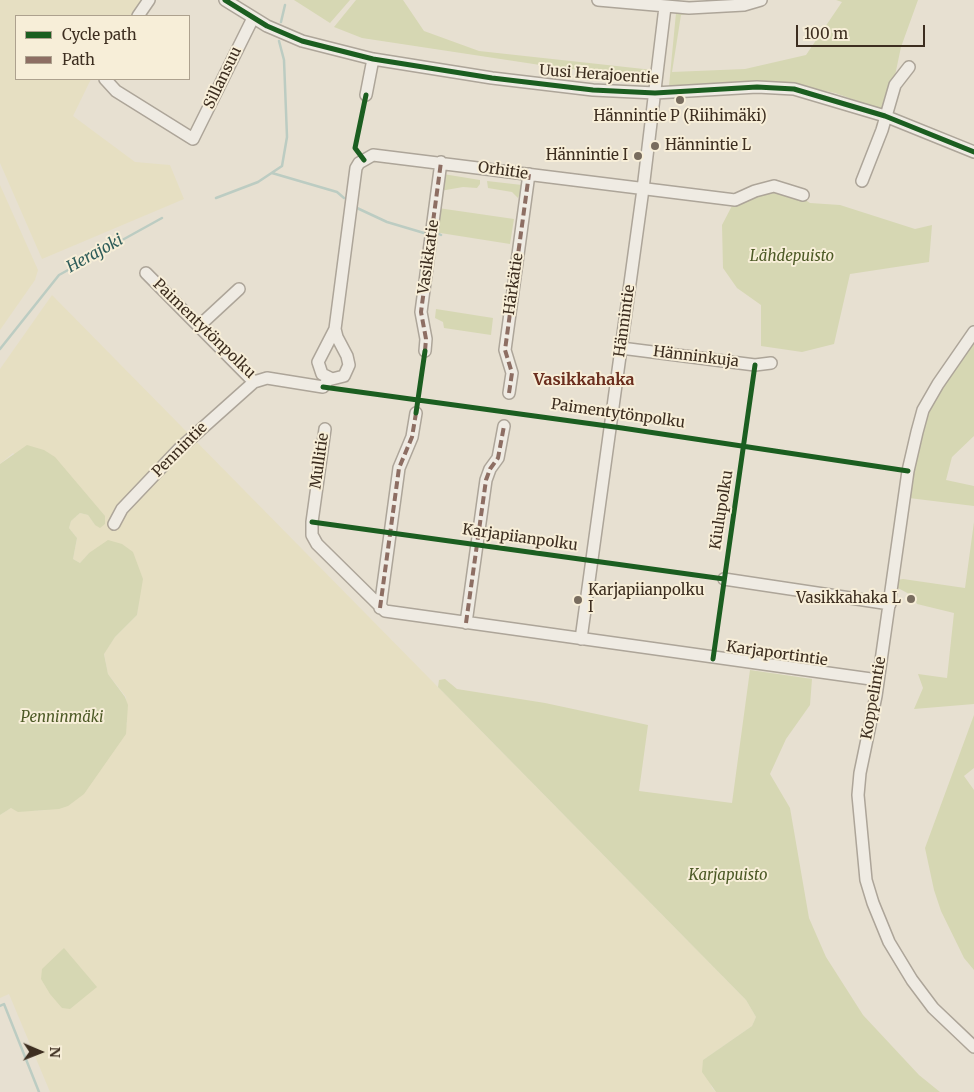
<!DOCTYPE html>
<meta charset="utf-8">
<style>
body{margin:0}
#map{position:relative;width:974px;height:1092px;overflow:hidden;background:#e7e0d1;font-family:Merriweather,serif}
canvas{display:block}
.legend{position:absolute;left:15px;top:15px;width:175px;height:65px;box-sizing:border-box;background:#f7eed8;border:1px solid #ada18e;margin:0;padding:6px 9px;list-style:none;font-size:15px;color:#3d2e20}
.legend li{display:flex;align-items:center;gap:10px;height:25px}
.legend b{width:25px;border:1px solid #ada18e}
.north{position:absolute;left:15px;top:1027px;width:50px;height:50px;-webkit-text-stroke:4px #f7eed8;paint-order:stroke;rotate:91deg;font-size:14px;font-weight:700;line-height:20px;text-align:center;color:#3d2e20}
.north::after{content:'';display:block;margin:auto;width:18px;height:22px;background:#3d2e20;clip-path:polygon(50% 0,100% 100%,50% 72%,0 100%)}
.scale{position:absolute;left:796px;top:25px;width:129px;height:22px;box-sizing:border-box;border:2px solid #3d2e20;border-top:0;padding-left:6px;font-size:15px;line-height:18px;white-space:nowrap;color:#3d2e20;-webkit-text-stroke:4px #f7eed8;paint-order:stroke}
</style>
<div id="map">
<canvas width="974" height="1092"></canvas>
<ul class="legend">
<li><b style="height:6px;background:#1b5e20"></b>Cycle path</li>
<li><b style="height:6px;background:#8d6e63"></b>Path</li>
</ul>
<div class="north">N</div>
<div class="scale">100 m</div>
</div>
<script>
const ctx = document.querySelector('canvas').getContext('2d');
ctx.lineJoin = 'round';
function paint(path, color) {
  ctx.fillStyle = color;
  ctx.fill(path, 'evenodd');
}
function toPath(rows) {
  const path = new Path2D();
  for (const r of rows) {
    path.moveTo(r[0], r[1]);
    for (let i = 2; i < r.length; i += 2) path.lineTo(r[i], r[i + 1]);
  }
  return path;
}
function stroke(path, color, width, dash) {
  ctx.strokeStyle = color;
  ctx.lineWidth = width;
  ctx.lineCap = dash ? 'butt' : 'round';
  ctx.setLineDash(dash || []);
  ctx.stroke(path);
}
function label(font, color, halo, rows, align = 'center') {
  ctx.font = font + ' Merriweather,serif';
  ctx.lineWidth = 4;
  ctx.setLineDash([]);
  ctx.textBaseline = 'middle';
  ctx.strokeStyle = halo;
  ctx.fillStyle = color;
  for (const [text, x, y, turn = 0] of rows) {
    ctx.save();
    ctx.translate(x, y);
    ctx.rotate((+turn || 0) * Math.PI / 180);
    ctx.textAlign = isNaN(turn) ? turn : align;
    if (halo) ctx.strokeText(text, 0, 0);
    ctx.fillText(text, 0, 0);
    ctx.restore();
  }
}
const farmland = toPath([
 [0,0,141,0,131,16,16,16,16,79,91,79,73,116,135,162,170,165,184,199,42,259,0,163],
 [0,185,38,270,35,280,0,330],
 [52,295,746,1000,756,1017,752,1026,703,1060,712,1088,716,1092,50,1092,9,994,0,998,0,815,11,808,30,811,46,810,127,724,126,697,108,674,104,653,115,637,137,615,139,601,89,553,80,563,73,559,77,538,69,528,71,521,80,513,88,515,95,525,105,524,13,453,0,464,0,369]
]);
const green = toPath([
 [294,0,350,0,330,23],
 [356,0,403,0,424,31,479,51,653,70,652,75,637,75,560,68,362,38,334,27],
 [836,0,918,0,901,47,893,85,883,110,835,93,782,82,669,86,676,13,696,14,681,15,672,72,745,69,806,55,842,2],
 [443,174,480,180,480,184,477,188,463,187,440,191],
 [487,181,522,185,523,187,518,198,512,192,488,188],
 [788,189,810,203,840,205,915,229,932,225,929,262,850,274,834,344,802,352,761,346,761,305,737,288,723,268,722,225,735,200,755,191],
 [438,208,514,219,510,244,434,232],
 [436,309,493,318,491,335,444,328,443,322,435,318],
 [974,338,974,436,952,457,946,480,974,486,974,506,909,498,923,423,937,395],
 [27,445,44,450,55,457,105,516,105,524,100,528,95,525,88,515,80,513,71,521,69,528,77,538,73,559,80,563,89,553,108,540,122,544,133,552,143,579,137,615,115,637,104,654,108,674,125,697,128,705,126,734,84,794,68,806,59,809,18,812,11,808,0,815,0,464],
 [974,522,974,704,914,709,923,688,918,674,947,678,954,613,917,604,913,596,896,587,897,580,903,579,965,588],
 [750,670,812,679,810,705,786,739,770,774,790,808,809,918,826,957,863,1015,919,1075,940,1092,716,1092,702,1072,703,1060,752,1026,756,1017,746,1000,438,687,439,680,445,679,457,689,545,703,648,725,639,791,732,803],
 [974,715,974,768,964,776,974,790,974,970,964,958,941,911,934,890,925,848],
 [64,948,97,987,70,1009,62,1008,50,994,41,979,42,969]
]);
const stream = toPath([
 [281,22,285,5],
 [272,173,337,192,344,198],
 [216,198,258,182,282,166,287,137,284,60,279,41],
 [357,208,387,222,424,233],
 [439,234,441,235],
 [0,349,59,275,162,218],
 [0,1006,4,1004,39,1092]
]);
const minor = toPath([
 [225,0,267,26,302,41,373,59,492,78,593,90,655,93,757,87,794,89,885,116,974,152],
 [598,0,689,8,744,5,761,0],
 [138,16,149,0],
 [105,79,116,91,193,139,253,18],
 [366,95,373,59],
 [862,181,882,130,895,85,909,67],
 [146,273,254,382],
 [199,326,239,289],
 [335,329,337,337,347,356,349,365,344,376,332,379,322,374,318,362,335,329,356,168,359,163,373,155,727,199,735,200,755,191,774,186,803,195],
 [974,332,938,384,923,410,917,432,908,471,876,696,860,773,858,795,866,880,873,903,889,942,912,980,933,1008,974,1047],
 [621,348,755,365,771,363],
 [425,351,426,339,421,312,441,162],
 [509,393,512,373,505,350,529,174],
 [325,429,312,522,312,535,317,544,385,611,878,680],
 [114,524,122,509,179,449,254,382,267,378,323,387,329,379],
 [724,579,890,604],
 [380,608,399,468,412,437,416,413],
 [466,623,486,480,490,469,498,458,504,426],
 [581,639,643,189,665,7]
]);
const quiet = toPath([
 [425,351,426,339,421,312,441,162],
 [509,393,512,373,505,350,529,174],
 [380,608,399,468,412,437,416,413],
 [466,623,486,480,490,469,498,458,504,426]
]);
const cycleway = toPath([
 [225,0,267,26,302,41,373,59,492,78,593,90,655,93,757,87,794,89,885,116,974,152],
 [364,160,355,148,366,95],
 [323,387,622,428,908,471],
 [416,413,425,351],
 [312,522,724,579],
 [713,659,755,365]
]);
const markers = [
 [680,100,5,"#786c5e"],
 [655,146,5,"#786c5e"],
 [638,156,5,"#786c5e"],
 [911,599,5,"#786c5e"],
 [578,600,5,"#786c5e"]
];
const streetNames = [
 ["Uusi Herajoentie",599,75,4],
 ["Sillansuu",223,78,-64],
 ["Orhitie",503,171,8],
 ["Vasikkatie",429,257,-82],
 ["Härkätie",514,284,-82],
 ["Hännintie",625,321,-82],
 ["Paimentytönpolku",204,329,44],
 ["Hänninkuja",696,357,7],
 ["Paimentytönpolku",618,414,8],
 ["Pennintie",180,450,-45],
 ["Mullitie",320,461,-82],
 ["Kiulupolku",722,510,-81],
 ["Karjapiianpolku",520,538,8],
 ["Karjaportintie",777,654,8],
 ["Koppelintie",874,698,-80]
];
const poiNames = [
 ["Hännintie P (Riihimäki)",680,117,"center"],
 ["Hännintie L",665,146],
 ["Hännintie I",628,156,"right"],
 ["Karjapiianpolku",588,591],
 ["I",588,608],
 ["Vasikkahaka L",901,599,"right"]
];
const parkNames = [
 ["Lähdepuisto",792,257],
 ["Penninmäki",62,718],
 ["Karjapuisto",728,876]
];
const waterNames = [
 ["Herajoki",95,254,-29]
];
const neighbourhoodNames = [
 ["Vasikkahaka",584,380]
];
paint(farmland, '#e6dfc2');
paint(green, '#d6d7b3');
stroke(stream, '#bcccc2', 2.5);
stroke(minor, '#ada599', 14);
stroke(minor, '#efebe3', 11);
stroke(quiet, '#8d6e63', 4, [8, 4]);
stroke(cycleway, '#1b5e20', 5);
for (const [x, y, r, color] of markers) {
  const dot = new Path2D();
  dot.arc(x, y, r, 0, 2 * Math.PI);
  ctx.fillStyle = color;
  ctx.fill(dot);
  stroke(dot, '#f7eed8', 2);
}
label('15px', '#3d2e20', '#f7eed8', streetNames);
label('15px', '#3d2e20', '#f7eed8', poiNames, 'left');
label('italic 15px', '#4d5a26', '#f7eed8', parkNames);
label('italic 16px', '#2f5d5a', '#f7eed8', waterNames);
label('bold 16px', '#6b2e1e', '#f7eed8', neighbourhoodNames);
</script>
